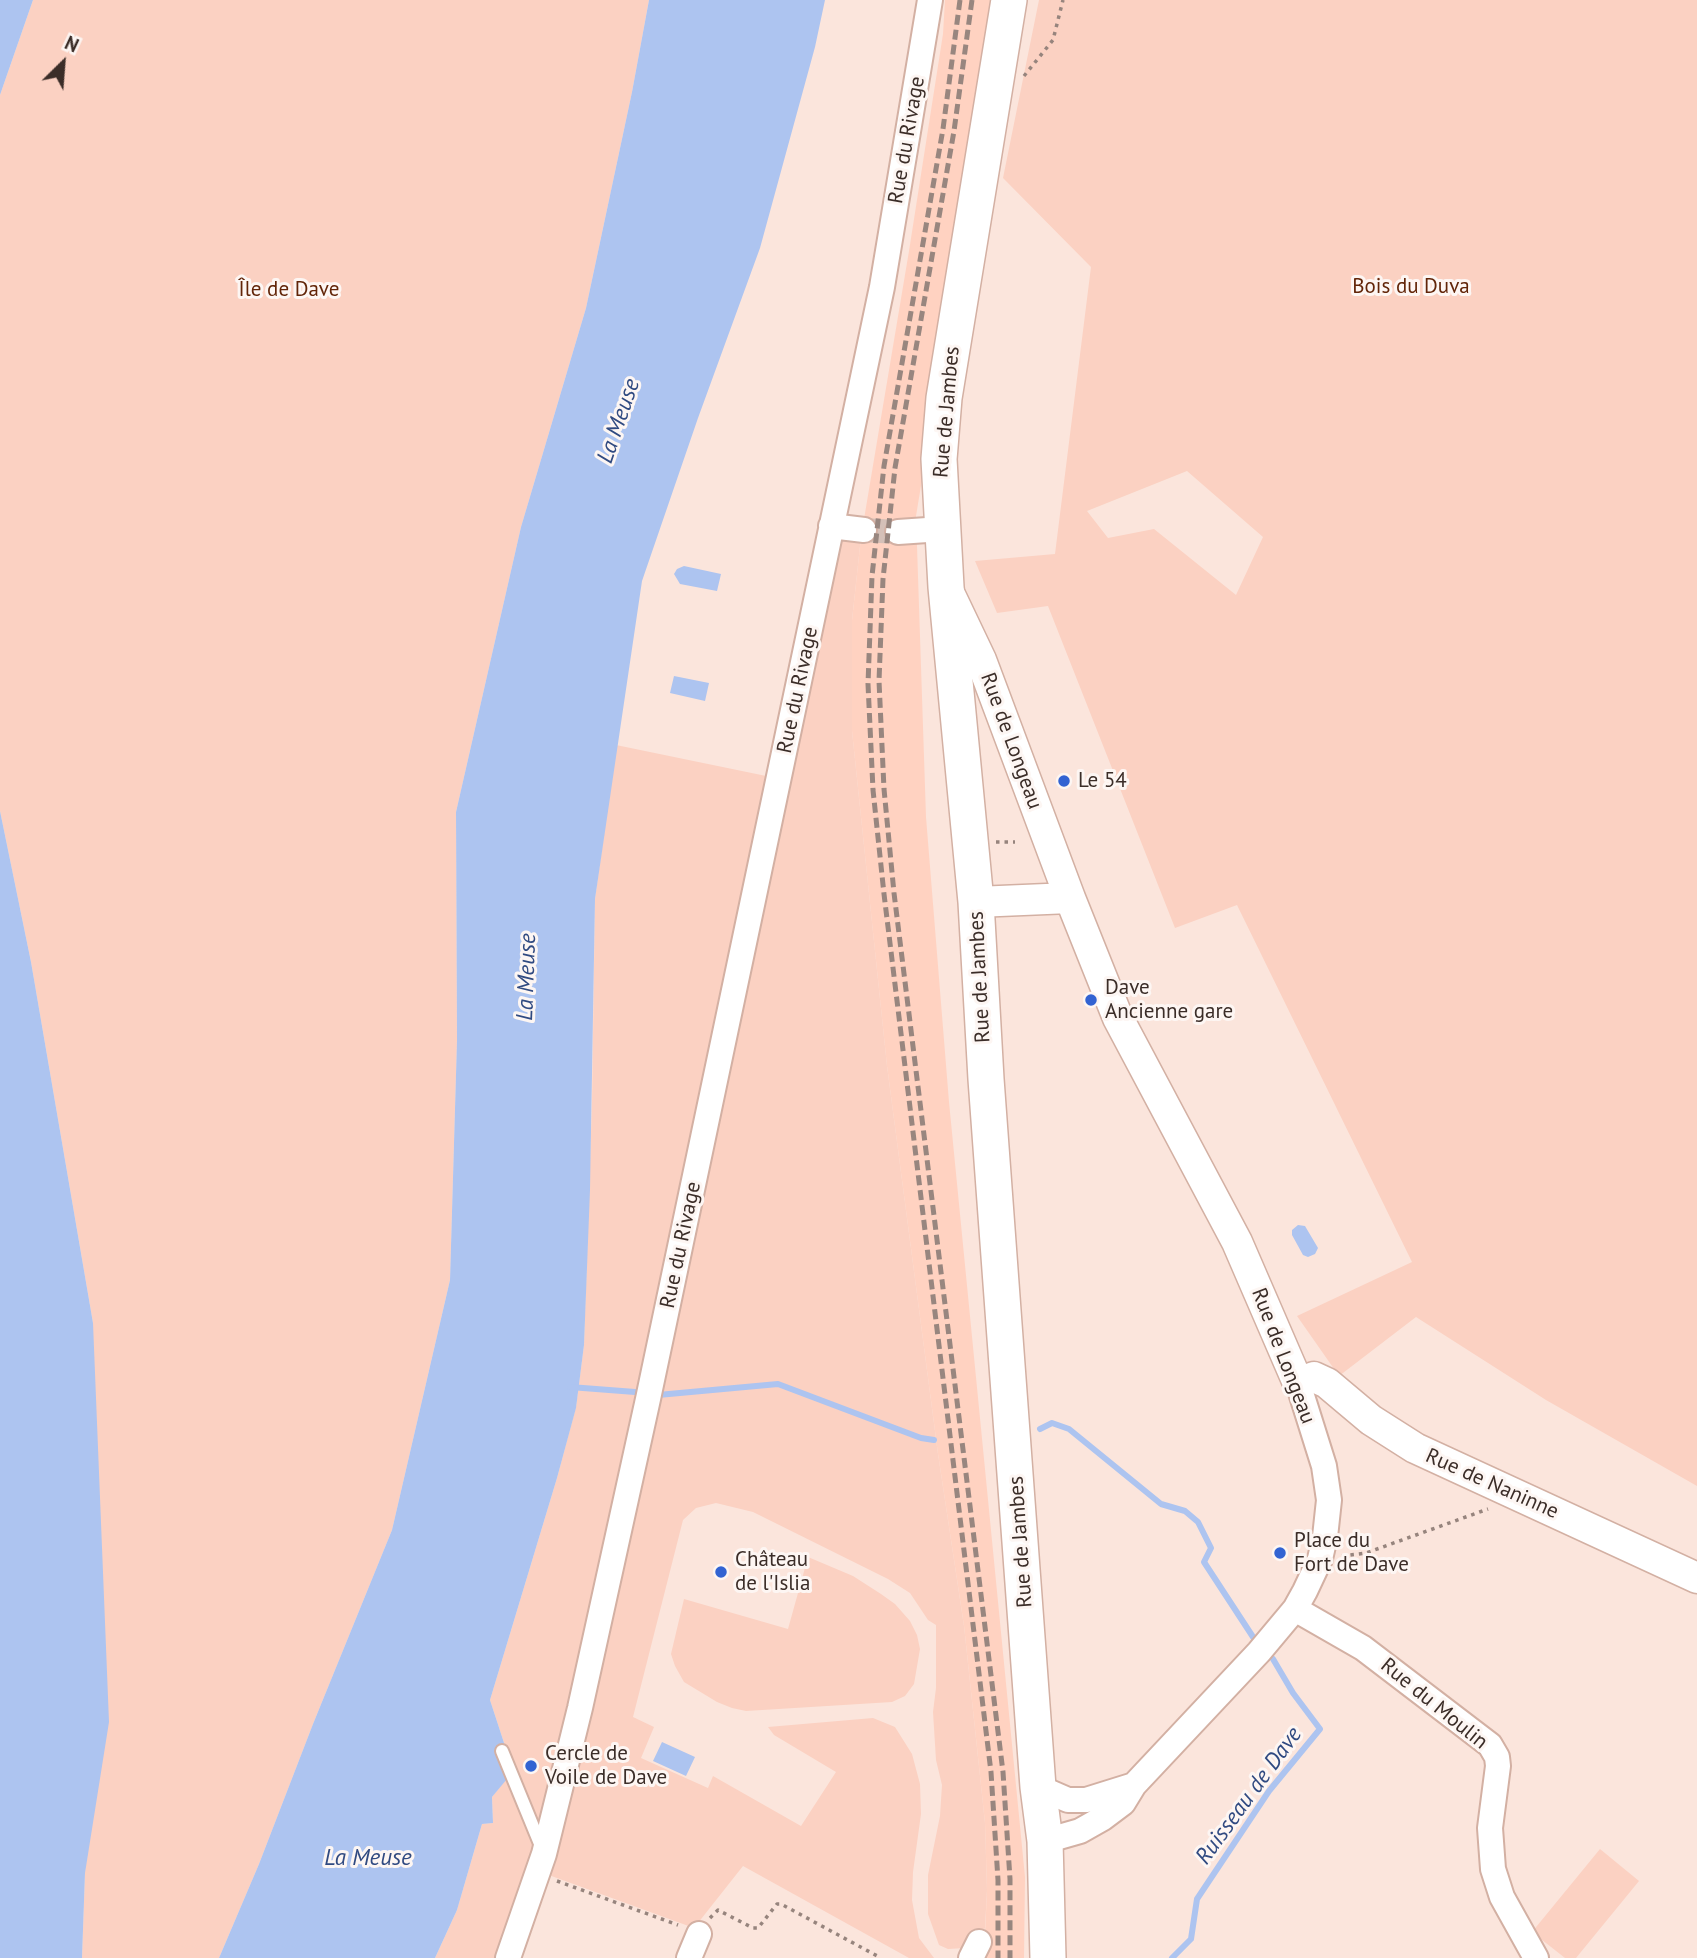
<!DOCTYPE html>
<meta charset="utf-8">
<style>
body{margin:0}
#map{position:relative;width:1697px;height:1958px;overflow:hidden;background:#fbe5dc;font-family:"PT Sans",sans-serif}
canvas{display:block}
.north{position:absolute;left:28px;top:28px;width:70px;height:70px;-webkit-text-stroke:5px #fdf6f3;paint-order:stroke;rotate:25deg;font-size:19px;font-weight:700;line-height:28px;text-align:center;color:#3b2d28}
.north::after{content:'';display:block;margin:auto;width:24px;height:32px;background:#3b2d28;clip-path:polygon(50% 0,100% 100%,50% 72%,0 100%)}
</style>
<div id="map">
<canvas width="1697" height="1958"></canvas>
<div class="north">N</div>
</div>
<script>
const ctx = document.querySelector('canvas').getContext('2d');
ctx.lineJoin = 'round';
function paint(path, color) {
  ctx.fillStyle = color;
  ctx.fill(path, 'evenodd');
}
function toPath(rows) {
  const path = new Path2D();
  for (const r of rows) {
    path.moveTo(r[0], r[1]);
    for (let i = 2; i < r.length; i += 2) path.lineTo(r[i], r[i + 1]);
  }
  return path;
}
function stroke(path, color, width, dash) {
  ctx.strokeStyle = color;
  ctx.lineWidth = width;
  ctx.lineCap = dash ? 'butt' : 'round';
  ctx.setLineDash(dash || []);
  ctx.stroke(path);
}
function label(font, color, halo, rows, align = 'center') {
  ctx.font = font + ' "PT Sans",sans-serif';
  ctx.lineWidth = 6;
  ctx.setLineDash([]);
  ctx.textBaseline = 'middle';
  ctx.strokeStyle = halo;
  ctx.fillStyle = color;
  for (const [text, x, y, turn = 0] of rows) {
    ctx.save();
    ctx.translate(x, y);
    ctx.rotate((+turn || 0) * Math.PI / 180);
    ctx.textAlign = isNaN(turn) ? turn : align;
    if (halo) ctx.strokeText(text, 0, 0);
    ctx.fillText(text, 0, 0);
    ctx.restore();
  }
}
const built = toPath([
 [945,0,1009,0,972,177,916,516,926,817,949,1102,1025,1877,1024,1958,984,1958,987,1890,985,1823,964,1626,938,1454,887,1066,852,731,852,620,861,537,909,251,943,34]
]);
const green = toPath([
 [33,0,649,0,632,92,586,308,521,527,456,812,457,1040,450,1280,392,1530,313,1724,259,1864,219,1958,82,1958,85,1873,93,1323,31,962,0,811,0,95],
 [1039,0,1697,0,1697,1486,1546,1400,1416,1317,1339,1376,1297,1316,1412,1262,1237,905,1175,928,1048,606,997,613,975,561,1055,554,1091,267,1003,178],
 [1187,471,1263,537,1236,595,1154,529,1108,538,1087,511],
 [839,535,861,537,852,620,852,731,887,1066,938,1454,964,1626,985,1823,987,1890,985,1928,977,1940,965,1948,948,1949,939,1945,928,1914,928,1875,940,1816,942,1785,936,1760,933,1712,936,1688,936,1625,928,1620,910,1593,888,1579,753,1512,716,1503,696,1508,683,1520,633,1717,654,1727,641,1758,708,1788,713,1776,801,1826,836,1772,774,1735,768,1727,873,1718,895,1727,912,1754,920,1784,921,1814,913,1872,912,1900,919,1938,934,1958,909,1958,743,1866,694,1928,546,1874],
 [616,745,771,777,574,1708,528,1868,496,1958,435,1958,457,1910,482,1824,493,1823,492,1797,506,1779,498,1753,506,1749,490,1700,557,1478,576,1407,584,1345,592,1103,595,899],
 [808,1557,853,1576,881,1594,895,1604,910,1621,917,1635,920,1649,914,1684,905,1696,892,1702,746,1711,732,1708,717,1702,684,1682,675,1666,671,1654,684,1599,788,1629],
 [1600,1849,1639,1881,1576,1958,1565,1958,1532,1932]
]);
const water = toPath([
 [0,0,33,0,0,95],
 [649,0,825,0,815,47,760,248,698,418,642,581,595,899,590,1190,584,1345,576,1408,557,1478,490,1700,506,1749,498,1753,507,1779,492,1797,493,1823,482,1824,457,1910,435,1958,219,1958,259,1864,313,1724,392,1530,450,1280,457,1040,456,812,521,527,586,308,632,92],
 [684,566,721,574,717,591,680,584,674,574,677,569],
 [674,676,709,683,705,701,670,693],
 [0,811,31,962,93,1323,109,1722,85,1873,82,1958,0,1958],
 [1298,1225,1305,1226,1318,1248,1315,1254,1308,1257,1303,1255,1292,1235,1292,1230],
 [662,1742,695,1757,686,1776,653,1761]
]);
const stream = toPath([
 [570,1387,635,1392],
 [658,1395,778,1384,921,1438,934,1440],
 [1040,1429,1052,1423,1069,1429,1161,1504,1185,1511,1198,1522,1211,1548,1204,1562,1253,1637],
 [1172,1958,1191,1939,1197,1899,1269,1791,1320,1729,1293,1693,1273,1659]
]);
const minorTunnel = toPath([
 [864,530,898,532]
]);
const path = toPath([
 [1024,76,1053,40,1063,0],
 [996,842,1015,842],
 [1342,1556,1366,1553,1488,1509],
 [557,1881,678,1925],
 [710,1918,718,1910,753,1928,758,1928,777,1904,781,1904,881,1958]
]);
const service = toPath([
 [502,1751,543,1851]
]);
const minor = toPath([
 [831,526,864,530],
 [898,532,942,529],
 [1295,1609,1363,1648,1490,1745,1497,1757,1498,1766,1490,1828,1493,1869,1502,1897,1536,1958],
 [1038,1787,1068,1800,1086,1800,1134,1785],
 [1045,1841,1080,1831,1103,1818,1123,1803,1134,1785,1259,1652,1295,1609,1305,1591,1320,1559,1325,1537,1329,1500,1324,1466,1298,1383],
 [508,1958,544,1854,580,1708,648,1399,882,287,930,0],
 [689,1958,699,1934],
 [971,1958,979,1942]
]);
const tertiary = toPath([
 [951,597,981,660,1070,898,1118,1018,1237,1242,1298,1383,1314,1377,1327,1383,1371,1420,1415,1448,1697,1578],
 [976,902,1070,898]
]);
const secondary = toPath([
 [1009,0,944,398,939,459,946,587,976,902,986,1079,1038,1787,1045,1841,1048,1958]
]);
const rail = toPath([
 [960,0,943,129,884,466,872,576,868,684,873,790,884,894,991,1772,998,1880,998,1958],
 [972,0,954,131,895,468,883,579,879,681,884,789,894,893,1003,1772,1010,1879,1010,1958]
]);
const markers = [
 [1064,781,7,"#3263d2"],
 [1091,1000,7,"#3263d2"],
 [1280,1553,7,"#3263d2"],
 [721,1572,7,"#3263d2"],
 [531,1766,7,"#3263d2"]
];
const streetNames = [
 ["Rue du Rivage",907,140,-80],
 ["Rue de Jambes",947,412,-85],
 ["Rue du Rivage",798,690,-78],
 ["Rue de Longeau",1011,741,70],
 ["Rue de Jambes",980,977,-93],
 ["Rue du Rivage",681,1245,-78],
 ["Rue de Longeau",1283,1356,69],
 ["Rue de Naninne",1492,1484,24],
 ["Rue de Jambes",1021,1542,-94],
 ["Rue du Moulin",1434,1704,39]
];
const parkNames = [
 ["Bois du Duva",1411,287],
 ["Île de Dave",289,290]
];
const poiNames = [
 ["Le 54",1078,781],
 ["Dave",1105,988],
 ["Ancienne gare",1105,1012],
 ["Place du",1294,1541],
 ["Fort de Dave",1294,1565],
 ["Château",735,1560],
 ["de l'Islia",735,1584],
 ["Cercle de",545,1754],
 ["Voile de Dave",545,1778]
];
const waterNames = [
 ["La Meuse",619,421,-71],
 ["La Meuse",527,977,-88],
 ["Ruisseau de Dave",1249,1796,-54],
 ["La Meuse",368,1858]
];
paint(built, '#ffd2c1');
paint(green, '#fbd1c2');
paint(water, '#adc4f0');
stroke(stream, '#adc4f0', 6);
stroke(minorTunnel, '#d5c0b8', 24, [24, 12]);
stroke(service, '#d3b0a3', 16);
stroke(minor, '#d3b0a3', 28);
stroke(tertiary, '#d3b0a3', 33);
stroke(secondary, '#d3b0a3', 38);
stroke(path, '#96847d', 3.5, [3.5, 5]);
stroke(service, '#fff', 12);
stroke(minor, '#fff', 24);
stroke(tertiary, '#fff', 30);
stroke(secondary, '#fff', 35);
stroke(rail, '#98867f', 5, [10, 5]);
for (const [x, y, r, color] of markers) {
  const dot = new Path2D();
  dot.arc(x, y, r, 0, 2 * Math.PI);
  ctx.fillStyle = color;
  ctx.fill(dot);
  stroke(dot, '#fdf6f3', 2.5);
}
label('21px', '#3b2d28', '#fdf6f3', streetNames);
label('21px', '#622508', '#fdf6f3', parkNames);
label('21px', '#3b2d28', '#fdf6f3', poiNames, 'left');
label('italic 23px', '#304a81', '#fdf6f3', waterNames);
</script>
